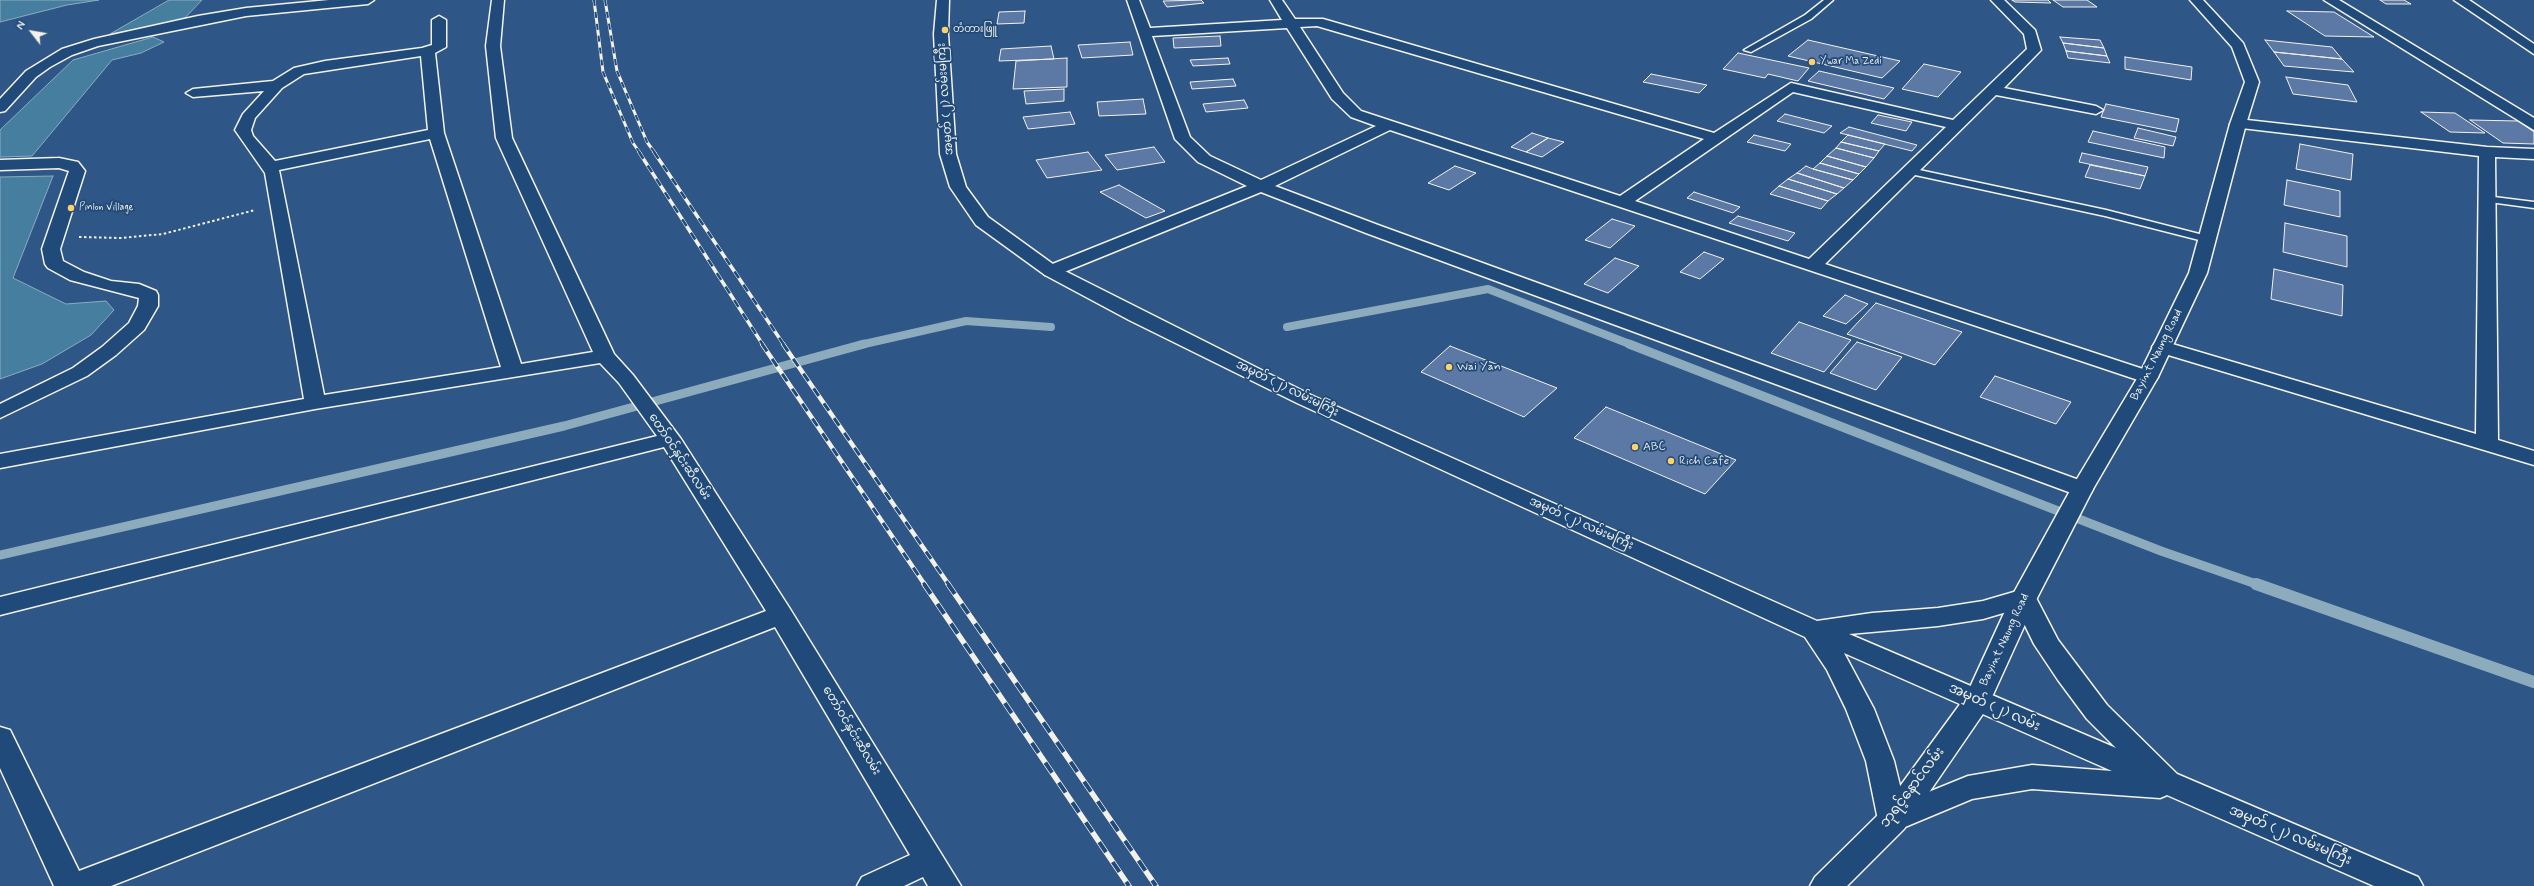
<!DOCTYPE html>
<meta charset="utf-8">
<style>
body{margin:0}
#map{position:relative;width:2534px;height:886px;overflow:hidden;background:#2e5686;font-family:Mynerve,sans-serif}
canvas{display:block}
.north{position:absolute;left:12px;top:12px;width:40px;height:40px;-webkit-text-stroke:3px #1f4a7a;paint-order:stroke;rotate:301deg;font-size:11px;font-weight:700;line-height:16px;text-align:center;color:#f4f1e8}
.north::after{content:'';display:block;margin:auto;width:14px;height:18px;background:#f4f1e8;clip-path:polygon(50% 0,100% 100%,50% 72%,0 100%)}
</style>
<div id="map">
<canvas width="2534" height="886"></canvas>
<div class="north">N</div>
</div>
<script>
const ctx = document.querySelector('canvas').getContext('2d');
ctx.lineJoin = 'round';
function paint(path, color) {
  ctx.fillStyle = color;
  ctx.fill(path, 'evenodd');
}
function toPath(rows) {
  const path = new Path2D();
  for (const r of rows) {
    path.moveTo(r[0], r[1]);
    for (let i = 2; i < r.length; i += 2) path.lineTo(r[i], r[i + 1]);
  }
  return path;
}
function stroke(path, color, width, dash) {
  ctx.strokeStyle = color;
  ctx.lineWidth = width;
  ctx.lineCap = dash ? 'butt' : 'round';
  ctx.setLineDash(dash || []);
  ctx.stroke(path);
}
function label(font, color, halo, rows, align = 'center') {
  ctx.font = font + ' Mynerve,"Noto Sans Myanmar",sans-serif';
  ctx.lineWidth = 3.5;
  ctx.setLineDash([]);
  ctx.textBaseline = 'middle';
  ctx.strokeStyle = halo;
  ctx.fillStyle = color;
  for (const [text, x, y, turn = 0] of rows) {
    ctx.save();
    ctx.translate(x, y);
    ctx.rotate((+turn || 0) * Math.PI / 180);
    ctx.textAlign = isNaN(turn) ? turn : align;
    if (halo) ctx.strokeText(text, 0, 0);
    ctx.fillText(text, 0, 0);
    ctx.restore();
  }
}
const water = toPath([
 [0,0,99,0,67,5,0,22,0,0],
 [169,0,202,0,182,21,110,34,169,0],
 [153,37,164,42,141,53,112,60,32,156,0,157,0,130,73,60,153,37],
 [53,176,13,278,66,304,106,301,114,310,91,335,42,364,0,379,0,177,53,176]
]);
const streamFar2 = toPath([
 [1287,327,1488,289,1632,345],
 [860,345,966,321,1051,327]
]);
const streamFar1 = toPath([
 [1629,344,2161,551,2259,585],
 [0,555,564,426,864,344]
]);
const stream = toPath([
 [2256,584,2534,682]
]);
const building = toPath([
 [1201,0,1204,3,1167,7,1163,1,1201,0],
 [2012,0,2048,0,2051,3,2015,2,2012,0],
 [2053,0,2087,0,2097,7,2063,7,2053,0],
 [2380,0,2404,0,2411,4,2386,4,2380,0],
 [1025,11,1024,23,997,24,999,12,1025,11],
 [2287,11,2334,12,2374,37,2325,36,2287,11],
 [1220,36,1221,46,1174,48,1173,38,1220,36],
 [2060,37,2100,40,2104,48,2063,43,2060,37],
 [1808,40,1900,61,1882,78,1788,56,1808,40],
 [2265,40,2332,47,2342,59,2274,52,2265,40],
 [1130,42,1133,55,1082,58,1078,45,1130,42],
 [2063,43,2104,48,2107,56,2066,51,2063,43],
 [1051,46,1054,59,999,61,1001,49,1051,46],
 [2066,51,2107,56,2110,63,2068,58,2066,51],
 [2274,52,2342,59,2354,72,2284,66,2274,52],
 [1738,53,1809,68,1798,81,1768,74,1765,78,1723,69,1738,53],
 [2125,57,2192,67,2191,80,2125,69,2125,57],
 [1067,58,1067,87,1013,89,1016,61,1067,58],
 [1228,58,1230,64,1193,66,1190,60,1228,58],
 [1924,64,1961,72,1938,97,1902,89,1924,64],
 [1819,71,1894,88,1884,99,1808,81,1819,71],
 [1651,74,1707,85,1699,93,1643,82,1651,74],
 [2286,77,2348,85,2357,102,2293,94,2286,77],
 [1233,79,1236,86,1192,89,1190,82,1233,79],
 [1064,89,1064,101,1026,104,1024,91,1064,89],
 [1143,99,1146,114,1099,116,1097,102,1143,99],
 [1244,100,1248,108,1206,112,1203,104,1244,100],
 [2106,104,2179,119,2176,132,2101,117,2106,104],
 [1070,112,1075,124,1028,129,1023,117,1070,112],
 [2421,112,2455,113,2485,133,2450,132,2421,112],
 [1785,114,1832,126,1824,133,1777,121,1785,114],
 [1878,115,1912,122,1906,131,1871,123,1878,115],
 [2470,120,2518,121,2534,132,2534,144,2503,143,2470,120],
 [1849,127,1917,145,1912,151,1840,133,1849,127],
 [2138,128,2176,137,2173,146,2134,138,2138,128],
 [2093,131,2165,147,2164,158,2088,142,2093,131],
 [1532,133,1548,138,1526,152,1511,147,1532,133],
 [1754,135,1791,144,1785,151,1747,142,1754,135],
 [1848,135,1885,144,1879,151,1841,142,1848,135],
 [1548,138,1564,142,1542,157,1526,152,1548,138],
 [1841,142,1879,151,1874,158,1836,148,1841,142],
 [2300,144,2353,154,2351,180,2296,169,2300,144],
 [1154,147,1165,162,1117,170,1105,155,1154,147],
 [1836,148,1874,158,1866,167,1827,156,1836,148],
 [1088,152,1102,170,1047,178,1036,160,1088,152],
 [2082,153,2148,167,2145,176,2079,162,2082,153],
 [1827,156,1866,167,1859,174,1820,163,1827,156],
 [1820,163,1859,174,1853,180,1813,169,1820,163],
 [2090,165,2145,176,2140,189,2085,177,2090,165],
 [1455,166,1476,173,1449,190,1428,183,1455,166],
 [1806,166,1813,169,1853,180,1844,188,1797,173,1806,166],
 [1797,173,1844,188,1837,194,1788,179,1797,173],
 [1788,179,1837,194,1828,201,1779,186,1788,179],
 [2287,180,2340,191,2340,217,2284,205,2287,180],
 [1119,185,1165,211,1146,218,1100,192,1119,185],
 [1779,186,1828,201,1821,209,1770,194,1779,186],
 [1694,192,1740,207,1733,213,1687,198,1694,192],
 [1738,216,1795,233,1788,241,1729,223,1738,216],
 [1612,219,1635,226,1610,248,1585,240,1612,219],
 [2285,223,2347,236,2347,267,2283,252,2285,223],
 [1704,252,1724,259,1700,279,1680,272,1704,252],
 [1615,258,1639,266,1608,293,1584,284,1615,258],
 [2274,269,2343,285,2342,316,2271,299,2274,269],
 [1845,295,1868,304,1846,324,1823,316,1845,295],
 [1876,303,1962,332,1935,365,1847,334,1876,303],
 [1799,322,1851,340,1824,372,1771,353,1799,322],
 [1857,342,1902,357,1876,390,1830,373,1857,342],
 [1450,346,1557,388,1524,417,1421,372,1450,346],
 [1995,376,2071,402,2056,424,1980,397,1995,376],
 [1606,407,1736,460,1705,494,1574,438,1606,407]
]);
const path = toPath([
 [79,237,121,238,163,234,255,210]
]);
const lane = toPath([
 [1824,0,1833,0,1811,19,1751,52,1744,50,1805,15,1824,0],
 [1910,168,2106,210,2211,237,2213,239,2207,242,2105,216,1906,173,1905,171,1910,168],
 [2486,196,2534,202,2534,208,2482,201,2481,199,2486,196]
]);
const street = toPath([
 [329,0,374,0,368,4,246,16,98,46,72,55,50,67,36,77,5,111,0,112,0,99,26,71,62,49,94,39,198,16,246,8,329,0],
 [492,0,504,0,500,46,512,138,614,354,633,375,681,439,790,609,961,886,928,886,923,877,904,886,857,886,862,877,910,855,775,627,111,886,54,886,0,768,0,727,10,730,79,871,766,611,664,447,0,615,0,597,657,436,619,383,600,363,315,409,0,468,0,454,304,399,265,173,235,130,243,114,264,91,193,97,186,93,193,89,273,81,294,68,325,61,422,48,432,45,432,20,439,16,446,20,446,47,435,53,444,133,521,364,593,352,496,138,486,46,492,0],
 [421,56,428,130,275,161,253,136,251,130,255,118,282,88,304,74,421,56],
 [430,139,501,367,324,395,279,170,430,139],
 [1127,0,1139,0,1150,28,1282,20,1270,0,1282,0,1295,19,1323,19,1714,133,1791,83,1953,120,2027,49,2024,34,1991,0,2004,0,2035,30,2041,50,2004,88,2096,106,2103,110,2096,114,1996,95,1825,264,2155,373,2158,377,2155,381,2148,383,2141,381,1390,130,1275,186,1378,225,2090,484,2093,489,2090,494,2082,496,2074,494,1366,233,1261,192,1057,275,1045,275,1042,271,1045,267,1247,186,1198,162,1175,139,1127,0],
 [1317,26,1704,139,1620,196,1361,111,1343,93,1300,27,1317,26],
 [1287,28,1332,99,1351,117,1376,126,1261,180,1210,156,1190,137,1152,36,1287,28],
 [1793,92,1946,127,1809,259,1635,201,1793,92],
 [2324,0,2339,0,2534,118,2534,130,2324,0],
 [2454,0,2469,0,2534,44,2534,54,2454,0],
 [2238,119,2487,147,2534,149,2534,159,2495,157,2498,440,2534,451,2534,465,2155,351,2152,347,2155,343,2169,343,2476,434,2479,156,2233,127,2230,124,2238,119],
 [59,158,78,162,85,171,60,249,63,261,84,272,111,281,139,284,156,291,158,295,158,306,144,330,116,355,87,376,0,418,0,404,73,368,102,347,129,323,138,306,139,298,70,280,48,268,45,264,42,249,69,171,59,168,0,170,0,160,59,158]
]);
const secondary = toPath([
 [2190,0,2203,0,2243,43,2259,82,2246,124,2207,273,2158,377,2093,489,2037,598,1987,708,1904,829,1847,886,1810,886,1815,877,1882,811,1966,696,2011,598,2071,489,2138,377,2189,273,2230,124,2245,82,2232,47,2190,0]
]);
const primary = toPath([
 [937,0,949,0,948,34,956,154,966,187,988,217,1057,267,1311,395,1817,621,1872,613,1938,608,1983,601,2024,589,2033,592,2058,640,2107,705,2177,774,2418,877,2423,886,2374,886,2167,795,2160,798,2032,789,1972,799,1893,832,1882,829,1878,820,1866,761,1846,709,1827,670,1805,637,1297,403,1129,320,1045,275,976,225,950,187,940,154,934,34,937,0],
 [2017,609,2034,644,2058,680,2087,719,2116,748,1849,634,1938,626,1983,619,2017,609],
 [1844,653,2112,771,2032,765,1968,776,1904,802,1894,761,1874,709,1844,653]
]);
const railFar3 = toPath([
 [594,0,603,72,633,143,640,153],
 [605,0,617,71,647,142,655,153]
]);
const railFar2 = toPath([
 [639,152,763,345],
 [654,152,784,345]
]);
const railFar1 = toPath([
 [762,344,925,585],
 [783,344,949,585]
]);
const rail = toPath([
 [924,584,1129,886],
 [948,584,1156,886]
]);
const markers = [
 [945,30,4,"#ffd166"],
 [1812,62,4,"#ffd166"],
 [71,208,4,"#ffd166"],
 [1449,367,4,"#ffd166"],
 [1635,447,4,"#ffd166"],
 [1671,461,4,"#ffd166"]
];
const farPoinames = [
 ["တံတားဖြူ",953,30],
 ["Ywar Ma Zedi",1820,62],
 ["Pinlon Village",79,208]
];
const streetNames = [
 ["အမှတ် (၂) လမ်းမကြီး",946,99,-94],
 ["Bayint Naung Road",2157,355,-63],
 ["အမှတ် (၂) လမ်းမကြီး",1287,389,26],
 ["တော်ဝင်နှင်းဆီလမ်း",679,457,56],
 ["အမှတ် (၂) လမ်းမကြီး",1581,524,24],
 ["Bayint Naung Road",2005,640,-65],
 ["တော်ဝင်နှင်းဆီလမ်း",851,731,59]
];
const poiNames = [
 ["Wai Yan",1457,367],
 ["ABC",1643,447],
 ["Rich Cafe",1679,461]
];
const nearStreetnames = [
 ["အမှတ် (၂) လမ်း",1994,708,24],
 ["ဘုရင့်နောင်လမ်း",1913,788,-53],
 ["အမှတ် (၂) လမ်းမကြီး",2290,836,23]
];
paint(water, '#467ea0');
stroke(water, '#8cacbd', 1);
stroke(streamFar2, '#8cacbd', 8);
stroke(streamFar1, '#8cacbd', 9);
stroke(stream, '#8cacbd', 12);
paint(building, '#5c79a6');
stroke(building, '#f4f1e8', 1);
stroke(lane, '#f4f1e8', 3);
stroke(street, '#f4f1e8', 3);
stroke(secondary, '#f4f1e8', 3);
stroke(primary, '#f4f1e8', 3);
stroke(path, '#f4f1e8', 2, [2.5, 2.5]);
paint(lane, '#1f4a7a');
paint(street, '#1f4a7a');
paint(secondary, '#1f4a7a');
paint(primary, '#1f4a7a');
stroke(railFar3, '#f4f1e8', 3);
stroke(railFar2, '#f4f1e8', 3.5);
stroke(railFar1, '#f4f1e8', 4.5);
stroke(rail, '#f4f1e8', 5.5);
stroke(railFar3, '#1f4a7a', 2, [6]);
stroke(railFar2, '#1f4a7a', 2.5, [8]);
stroke(railFar1, '#1f4a7a', 3, [9]);
stroke(rail, '#1f4a7a', 4, [12]);
for (const [x, y, r, color] of markers) {
  const dot = new Path2D();
  dot.arc(x, y, r, 0, 2 * Math.PI);
  ctx.fillStyle = color;
  ctx.fill(dot);
  stroke(dot, '#1f4a7a', 1.5);
}
label('10px', '#f4f1e8', '#1f4a7a', farPoinames, 'left');
label('12px', '#f4f1e8', '#1f4a7a', streetNames);
label('12px', '#f4f1e8', '#1f4a7a', poiNames, 'left');
label('14px', '#f4f1e8', '#1f4a7a', nearStreetnames);
</script>
